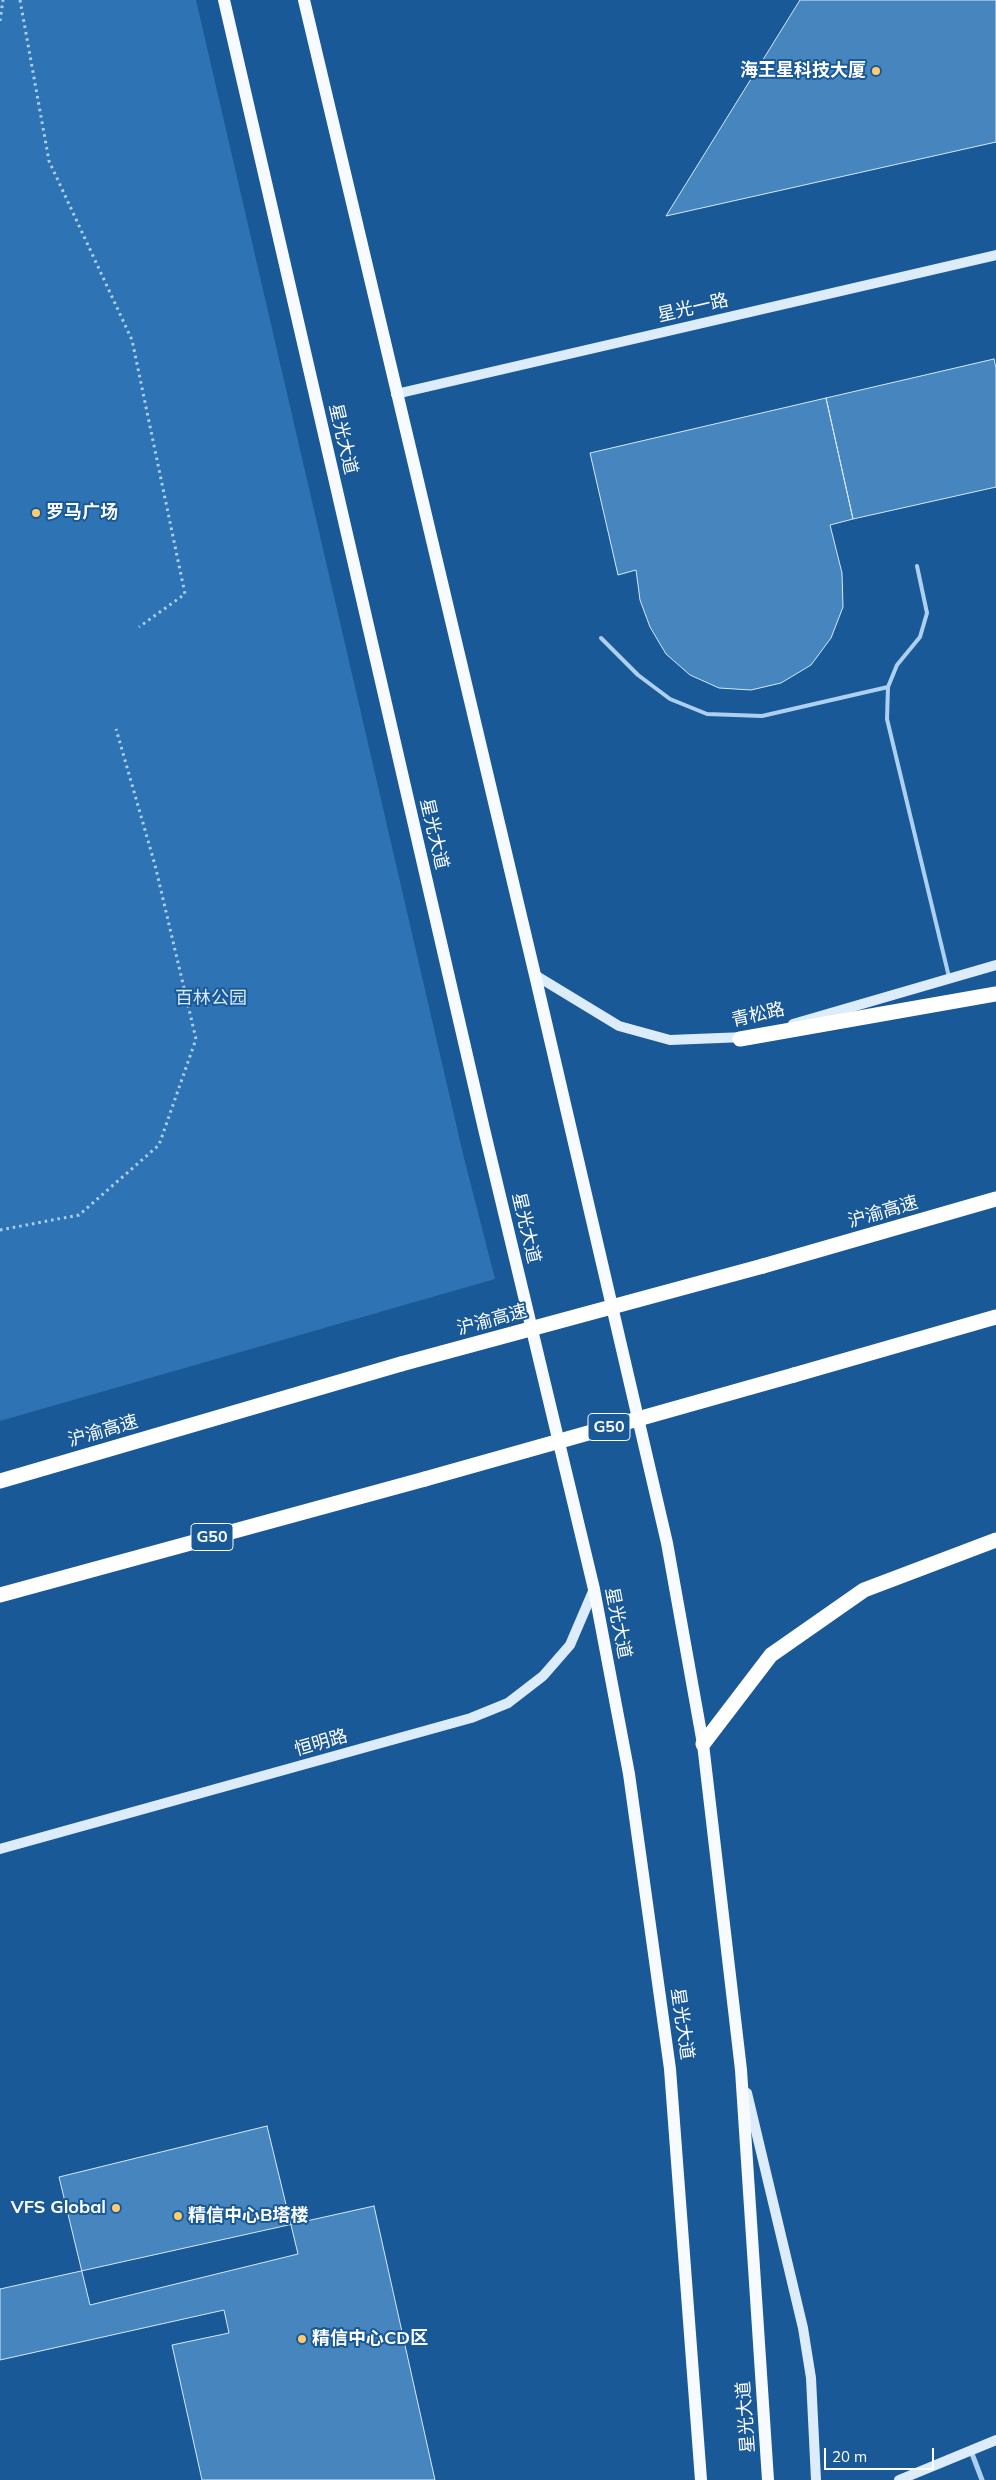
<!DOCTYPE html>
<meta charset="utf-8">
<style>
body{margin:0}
#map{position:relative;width:996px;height:2480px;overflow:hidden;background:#1a5997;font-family:Mulish,sans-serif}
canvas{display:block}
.scale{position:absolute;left:824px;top:2448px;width:110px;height:22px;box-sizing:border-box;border:2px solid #fff;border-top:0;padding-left:6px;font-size:15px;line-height:18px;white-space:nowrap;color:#fff;-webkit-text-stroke:4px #1a5997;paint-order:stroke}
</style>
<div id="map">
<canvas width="996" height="2480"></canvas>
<div class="scale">20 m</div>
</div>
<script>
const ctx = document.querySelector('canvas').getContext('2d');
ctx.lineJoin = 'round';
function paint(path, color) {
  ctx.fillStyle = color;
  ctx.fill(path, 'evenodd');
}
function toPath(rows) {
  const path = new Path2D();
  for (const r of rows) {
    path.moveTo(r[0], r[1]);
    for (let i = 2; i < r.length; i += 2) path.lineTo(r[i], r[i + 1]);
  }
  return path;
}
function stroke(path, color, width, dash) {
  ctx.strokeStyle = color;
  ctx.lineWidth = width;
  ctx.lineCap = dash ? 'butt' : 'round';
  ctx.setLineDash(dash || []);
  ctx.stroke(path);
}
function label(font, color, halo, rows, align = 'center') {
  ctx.font = font + ' Mulish,"Noto Sans SC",sans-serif';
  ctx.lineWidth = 4;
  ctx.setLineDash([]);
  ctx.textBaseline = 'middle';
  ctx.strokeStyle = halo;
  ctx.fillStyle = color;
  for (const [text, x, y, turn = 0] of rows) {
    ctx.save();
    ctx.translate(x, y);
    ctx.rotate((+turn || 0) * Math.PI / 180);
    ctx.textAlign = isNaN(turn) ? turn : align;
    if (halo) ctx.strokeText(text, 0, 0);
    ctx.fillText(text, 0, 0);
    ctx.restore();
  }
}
const green = toPath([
 [0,0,196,0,463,1154,495,1279,0,1421]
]);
const building = toPath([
 [800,0,996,0,996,142,666,216,800,0],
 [994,359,996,368,996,487,853,519,826,398,994,359],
 [826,398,853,519,830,525,842,573,843,607,831,638,811,665,781,683,751,690,719,688,690,675,666,654,650,627,640,600,636,570,618,575,590,453,826,398],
 [267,2126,298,2254,90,2305,59,2177,267,2126],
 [374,2206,435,2480,202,2480,172,2345,229,2333,224,2310,0,2360,0,2289,374,2206]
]);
const path = toPath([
 [20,0,49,161,132,340,185,594,139,627],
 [0,21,3,0],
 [0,1230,79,1215,159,1145,196,1039,155,865,116,729]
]);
const lane = toPath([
 [917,566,927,613,920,637,897,665,888,687,887,719,949,977],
 [601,638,638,675,670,699,707,714,762,716,888,687]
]);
const street = toPath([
 [971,2451,982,2480]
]);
const secondary = toPath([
 [396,394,996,255],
 [535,975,619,1026,670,1040,745,1037],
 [793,1024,996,965],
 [0,1849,471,1718,508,1703,543,1676,570,1645,594,1589],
 [747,2093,803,2328,811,2378,816,2480],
 [899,2480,996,2440]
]);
const primary = toPath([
 [224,0,484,1129,594,1589,629,1774,670,2069,701,2480],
 [304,0,535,975,667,1543,703,1744,741,2070,768,2480]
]);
const highway = toPath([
 [740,1039,996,994],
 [763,1266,996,1199],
 [794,1375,996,1317],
 [0,1481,401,1364],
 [0,1595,425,1479],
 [703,1744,771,1655,864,1590,996,1540]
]);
const highwayBridge = toPath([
 [401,1364,763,1266],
 [425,1479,794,1375]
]);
const markers = [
 [876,71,5,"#ffcb6d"],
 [36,513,5,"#ffcb6d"],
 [116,2208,5,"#ffcb6d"],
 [178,2216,5,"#ffcb6d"],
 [302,2339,5,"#ffcb6d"]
];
const shields = [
 [609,1427,42],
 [212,1537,42]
];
const shieldNames = [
 ["G50",609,1427],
 ["G50",212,1537]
];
const poiNames = [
 ["海王星科技大厦",866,71,"right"],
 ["罗马广场",46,513],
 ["VFS Global",106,2208,"right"],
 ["精信中心B塔楼",188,2216],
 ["精信中心CD区",312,2339]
];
const streetNames = [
 ["星光一路",693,308,-13],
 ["星光大道",343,439,77],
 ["星光大道",434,834,77],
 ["青松路",758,1015,-13],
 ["沪渝高速",883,1212,-16],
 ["星光大道",526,1228,77],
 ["沪渝高速",492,1320,-15],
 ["沪渝高速",103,1431,-16],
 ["星光大道",618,1623,79],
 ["恒明路",321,1743,-16],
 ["星光大道",682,2024,82],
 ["星光大道",746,2417,-94]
];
const parkNames = [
 ["百林公园",211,999]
];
paint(green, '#2e74b5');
paint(building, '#4785bf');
stroke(building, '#d5e9fb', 1);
stroke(path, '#aed0f0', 3, [2.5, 4]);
stroke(lane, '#aed0f0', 4);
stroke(street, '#aed0f0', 5);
stroke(secondary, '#dcecfb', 10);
stroke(primary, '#f7fbff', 12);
stroke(highway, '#fff', 15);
stroke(highwayBridge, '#fff', 15);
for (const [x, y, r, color] of markers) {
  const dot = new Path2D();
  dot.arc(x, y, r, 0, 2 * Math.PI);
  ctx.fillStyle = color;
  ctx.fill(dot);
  stroke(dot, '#1a5997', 2);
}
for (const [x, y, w] of shields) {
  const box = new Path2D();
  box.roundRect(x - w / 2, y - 13.5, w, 27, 4);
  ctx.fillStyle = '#1a5997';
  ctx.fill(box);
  stroke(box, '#fff', 1);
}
label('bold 16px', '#fff', null, shieldNames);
label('bold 18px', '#fff', '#1a5997', poiNames, 'left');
label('18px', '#fff', '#1a5997', streetNames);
label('18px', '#d5e9fb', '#1a5997', parkNames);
</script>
